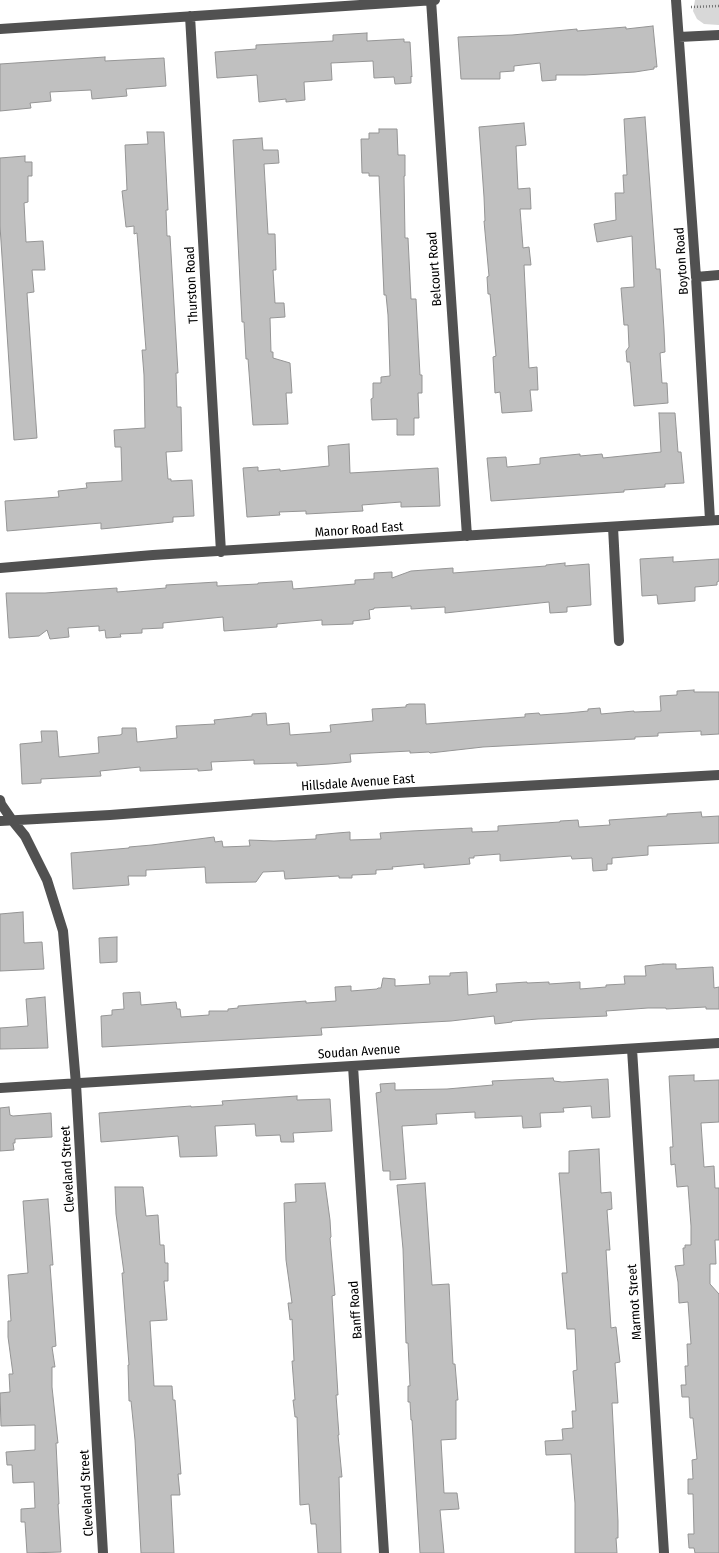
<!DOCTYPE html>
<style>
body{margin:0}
canvas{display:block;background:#fff}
</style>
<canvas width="719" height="1553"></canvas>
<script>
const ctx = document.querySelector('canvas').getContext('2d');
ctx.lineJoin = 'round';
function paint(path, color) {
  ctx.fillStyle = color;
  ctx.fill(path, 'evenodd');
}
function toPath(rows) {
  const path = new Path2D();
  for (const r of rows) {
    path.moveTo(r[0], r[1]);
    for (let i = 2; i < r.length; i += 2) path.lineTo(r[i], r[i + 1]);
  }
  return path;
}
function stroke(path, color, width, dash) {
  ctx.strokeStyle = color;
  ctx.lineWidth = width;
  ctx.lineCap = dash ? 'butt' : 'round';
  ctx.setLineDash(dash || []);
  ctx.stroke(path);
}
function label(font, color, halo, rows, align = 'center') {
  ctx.font = font + ' "Fira Sans Condensed",sans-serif';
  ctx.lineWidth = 3.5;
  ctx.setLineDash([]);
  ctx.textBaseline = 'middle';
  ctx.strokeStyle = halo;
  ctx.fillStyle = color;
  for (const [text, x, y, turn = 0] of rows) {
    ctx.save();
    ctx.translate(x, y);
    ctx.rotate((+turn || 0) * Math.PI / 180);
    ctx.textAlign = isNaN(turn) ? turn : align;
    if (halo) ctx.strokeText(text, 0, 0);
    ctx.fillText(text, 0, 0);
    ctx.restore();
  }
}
const green = toPath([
 [695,0,719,0,719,25,704,24,697,19,693,11]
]);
const building = toPath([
 [653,26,657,67,654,67,654,69,635,72,585,75,556,75,556,80,542,81,540,63,514,66,514,71,500,72,500,79,461,79,458,37,512,35,577,29,577,31,626,27,626,29,653,26],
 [367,33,367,41,404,39,404,42,410,42,412,77,411,76,411,83,395,84,394,77,374,78,373,61,331,63,332,80,304,82,305,100,286,102,286,99,259,102,257,75,217,78,215,52,256,49,256,45,333,41,333,35,367,33],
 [105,57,105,61,164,58,166,86,126,89,127,96,92,99,91,90,50,92,51,101,30,103,31,108,0,111,0,64,105,57],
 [645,117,656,269,660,269,664,330,665,352,660,353,662,383,667,383,668,403,634,406,630,362,627,362,626,351,629,347,628,325,624,325,621,288,634,287,632,236,597,242,594,224,616,220,615,193,624,193,623,175,627,175,624,119,645,117],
 [524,123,526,145,516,146,518,189,530,188,531,209,520,209,523,248,529,247,531,265,524,265,529,368,537,367,538,390,530,390,532,411,502,413,500,392,495,393,493,357,496,356,490,294,488,294,487,277,489,276,484,221,485,221,484,197,479,127,524,123],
 [379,129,397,129,398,155,405,155,405,176,404,176,405,238,408,238,411,299,416,299,420,375,422,375,422,393,418,393,419,418,414,418,414,435,397,435,397,419,372,420,371,399,373,398,373,383,381,383,381,377,390,376,388,315,386,295,384,295,379,176,369,176,369,173,362,173,361,139,369,139,369,133,379,133,379,129],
 [147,132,164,132,168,210,166,210,167,236,170,236,178,373,176,373,177,407,181,407,182,451,166,452,168,479,171,479,171,481,192,480,194,516,173,517,173,522,101,529,101,523,7,531,5,501,59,497,58,491,87,488,86,483,122,481,121,447,115,447,114,430,145,428,144,375,142,350,146,350,137,233,134,234,134,226,126,227,122,191,127,190,125,145,148,144,147,132],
 [262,138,263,150,278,150,279,163,264,164,268,234,275,234,276,270,273,270,275,303,284,303,285,317,270,318,271,352,273,352,273,358,290,363,292,393,286,393,288,424,253,425,248,359,246,359,244,322,242,322,233,140,262,138],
 [25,156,25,162,32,162,32,176,28,176,28,202,24,203,26,242,43,241,45,270,32,270,34,292,27,293,37,438,14,440,0,226,0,158,25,156],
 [659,413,675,413,678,452,681,452,684,483,665,484,665,487,624,490,624,492,491,501,487,458,506,457,507,467,540,464,540,458,580,454,580,456,602,454,603,458,661,452,659,413],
 [349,444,350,473,438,468,440,506,401,507,401,502,362,505,363,511,306,514,306,511,279,512,280,515,247,517,243,468,258,467,258,471,280,469,280,471,329,466,328,446,349,444],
 [673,557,673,562,719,559,719,581,717,582,717,585,695,587,695,601,658,604,657,595,642,596,640,559,673,557],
 [565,563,565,566,589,564,591,605,567,607,567,612,550,613,549,602,445,613,445,607,411,609,411,606,374,608,374,609,369,610,370,619,353,621,353,624,322,625,322,620,277,624,277,627,224,631,223,617,163,623,163,628,142,629,142,633,120,634,121,637,106,638,105,630,99,631,99,626,68,628,69,637,50,639,47,630,39,636,9,638,6,593,45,593,117,588,117,592,166,588,166,585,217,582,217,586,258,584,258,583,292,581,293,589,355,584,355,580,374,579,374,573,392,572,392,578,411,571,453,568,453,573,546,566,546,565,565,563],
 [694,690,694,692,719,692,719,734,701,735,701,731,658,733,658,736,635,737,635,739,483,747,430,753,429,752,410,753,410,751,350,754,351,762,329,764,297,766,297,763,254,764,254,760,211,762,212,770,198,771,198,769,140,771,140,767,100,771,101,776,41,779,41,783,22,784,20,744,42,742,41,731,57,731,59,757,99,753,98,737,120,735,122,734,122,728,136,728,137,742,177,738,176,726,215,724,214,720,252,716,252,714,266,713,267,725,289,723,290,735,331,732,330,725,373,721,372,709,406,707,406,705,409,704,425,704,426,724,525,717,525,714,539,713,540,715,568,713,588,711,588,709,600,708,601,714,634,711,634,712,661,711,660,696,677,695,677,691,694,690],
 [701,812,702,817,719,816,719,843,648,846,648,855,612,858,612,864,607,864,607,870,593,871,592,858,572,859,571,856,500,861,500,854,474,856,474,858,469,858,470,864,424,868,424,864,392,867,393,869,376,870,376,874,352,875,352,878,339,878,339,876,285,879,284,871,263,872,256,882,206,883,205,867,146,870,146,876,128,876,129,885,73,889,71,853,129,848,129,847,152,845,214,837,215,842,222,841,223,847,250,846,249,840,274,841,316,839,316,835,337,833,350,832,350,840,381,839,380,833,411,831,472,828,472,832,498,831,498,826,560,822,560,821,578,820,579,827,610,825,609,820,667,816,667,814,701,812],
 [23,912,24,943,42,942,44,969,0,971,0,914,23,912],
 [117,937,117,962,100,963,99,938,117,937],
 [663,964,676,964,676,969,713,967,714,988,719,987,719,1009,706,1009,706,1007,666,1009,666,1008,648,1008,606,1011,607,1016,538,1019,512,1021,512,1022,495,1024,494,1016,451,1021,321,1028,322,1035,102,1047,101,1016,112,1015,112,1010,124,1009,123,993,140,992,141,1005,176,1002,177,1009,180,1009,181,1017,209,1015,209,1011,228,1011,228,1009,238,1008,238,1006,306,1001,306,1003,336,1001,335,987,351,986,351,991,377,989,378,988,381,988,383,978,395,979,395,986,430,984,429,976,450,976,450,973,467,972,468,995,497,992,496,984,527,982,527,983,549,982,549,984,580,982,580,989,606,987,606,985,625,984,624,976,646,976,645,966,663,964],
 [45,997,48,1048,0,1049,0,1028,28,1026,26,999,45,997],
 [694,1075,694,1081,719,1080,719,1122,701,1123,704,1167,714,1166,715,1188,719,1188,719,1240,715,1240,716,1264,710,1264,710,1284,719,1294,719,1553,695,1553,694,1548,689,1548,688,1534,694,1534,693,1494,688,1494,688,1479,693,1479,692,1460,697,1459,693,1418,690,1418,689,1397,682,1397,681,1385,686,1385,685,1366,688,1366,687,1344,691,1344,688,1302,679,1303,678,1282,675,1266,684,1265,683,1248,685,1248,685,1245,691,1245,691,1226,688,1186,677,1187,675,1164,671,1165,670,1147,673,1147,669,1076,694,1075],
 [553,1078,554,1081,562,1082,608,1079,610,1117,592,1118,591,1106,563,1108,564,1112,540,1113,541,1127,523,1128,522,1116,475,1118,475,1112,436,1114,437,1124,402,1126,406,1179,390,1180,390,1171,383,1171,376,1093,381,1092,380,1084,395,1083,395,1090,447,1089,493,1085,492,1081,553,1078],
 [297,1096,297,1100,330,1099,332,1131,293,1133,294,1142,281,1142,280,1135,256,1136,255,1124,215,1126,217,1156,180,1157,178,1136,101,1142,99,1113,191,1106,191,1107,223,1105,222,1101,297,1096],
 [9,1107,10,1115,13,1116,51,1113,52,1137,15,1139,15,1143,13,1143,14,1150,0,1151,0,1108,9,1107],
 [599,1149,601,1193,611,1192,612,1209,607,1210,610,1250,606,1250,611,1328,616,1327,620,1362,615,1363,618,1403,612,1403,618,1521,618,1538,616,1538,617,1553,575,1553,575,1503,571,1454,546,1455,545,1441,563,1440,562,1429,573,1428,572,1411,576,1411,573,1371,577,1370,575,1329,567,1329,562,1273,567,1273,559,1173,569,1173,569,1151,599,1149],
 [325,1183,330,1220,331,1237,330,1238,335,1295,332,1296,338,1395,336,1395,339,1435,338,1435,342,1477,339,1477,341,1553,318,1553,316,1524,311,1524,309,1504,300,1505,297,1417,295,1417,293,1400,295,1400,292,1361,294,1361,292,1319,290,1320,288,1303,292,1303,286,1260,284,1203,296,1202,295,1184,325,1183],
 [425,1183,432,1285,449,1284,453,1364,455,1364,458,1400,456,1400,456,1439,441,1440,444,1493,457,1493,459,1509,440,1510,444,1553,420,1553,412,1420,411,1420,410,1402,408,1402,408,1386,410,1386,408,1343,406,1343,403,1249,397,1185,425,1183],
 [115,1187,143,1187,146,1216,158,1215,160,1245,164,1245,165,1263,168,1263,168,1281,164,1281,167,1320,150,1321,154,1386,172,1386,173,1400,175,1400,181,1474,178,1474,180,1495,171,1495,174,1553,141,1553,135,1440,131,1401,129,1401,128,1365,129,1365,122,1273,124,1273,116,1214,115,1187],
 [48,1199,53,1265,50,1265,56,1346,52,1347,55,1367,52,1367,52,1387,58,1443,56,1443,59,1504,58,1504,61,1552,27,1553,25,1522,21,1522,21,1509,35,1508,34,1482,13,1483,12,1465,7,1465,6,1452,35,1450,35,1425,1,1426,0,1393,10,1392,9,1374,13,1374,8,1337,8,1321,11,1321,8,1275,28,1273,23,1201,48,1199]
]);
const path = toPath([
 [691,7,719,6]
]);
const minor = toPath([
 [431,0,467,536],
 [676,0,696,277,710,520],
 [190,16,221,552],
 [0,29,435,0],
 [679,37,719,35],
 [696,277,719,275],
 [613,527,619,641],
 [0,568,153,555,719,520],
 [0,800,1,804,12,820,25,836,47,880,63,931,76,1084,103,1553],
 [0,821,110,815,397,793,719,775],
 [632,1049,664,1553],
 [353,1066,384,1553],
 [0,1088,719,1043]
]);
const streetNames = [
 ["Boyton Road",682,261,-94],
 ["Belcourt Road",435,269,-94],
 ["Thurston Road",192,285,-93],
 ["Manor Road East",359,530,-4],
 ["Hillsdale Avenue East",358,783,-4],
 ["Soudan Avenue",359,1052,-4],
 ["Cleveland Street",68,1169,-93],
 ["Marmot Street",635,1302,-94],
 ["Banff Road",356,1310,-94],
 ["Cleveland Street",87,1493,-93]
];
paint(green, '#d8d8d8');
paint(building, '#c0c0c0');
stroke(building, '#959595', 1);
stroke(path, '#737373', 2.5, [1, 2]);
stroke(minor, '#515151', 10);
label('13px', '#000', '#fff', streetNames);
</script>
